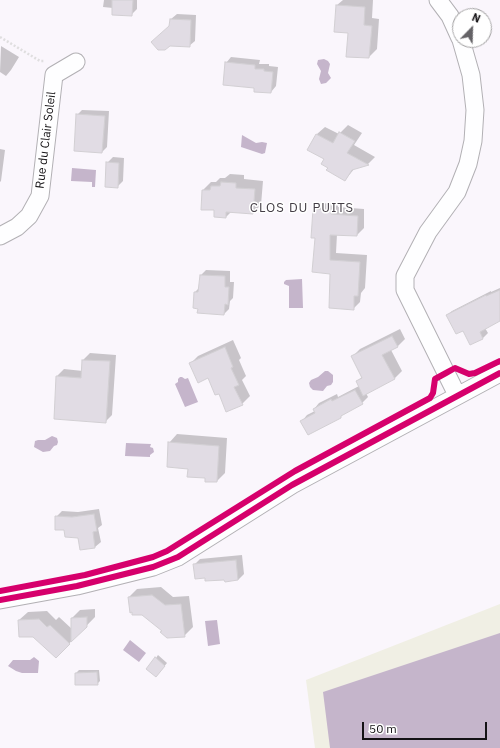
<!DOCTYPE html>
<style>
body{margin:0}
#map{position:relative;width:500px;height:748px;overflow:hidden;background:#faf6fc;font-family:"IBM Plex Sans",sans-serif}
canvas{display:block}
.north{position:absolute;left:452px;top:8px;width:40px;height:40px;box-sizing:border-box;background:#fff;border:1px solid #a1a0a1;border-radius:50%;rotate:23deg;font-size:11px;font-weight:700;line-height:16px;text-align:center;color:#141215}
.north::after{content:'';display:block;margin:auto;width:14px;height:18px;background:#646266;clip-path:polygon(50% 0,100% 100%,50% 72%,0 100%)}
.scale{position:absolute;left:362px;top:722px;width:125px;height:18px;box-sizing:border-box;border:2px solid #141215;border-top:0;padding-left:5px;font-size:12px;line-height:14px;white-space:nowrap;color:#141215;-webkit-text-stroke:3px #fff;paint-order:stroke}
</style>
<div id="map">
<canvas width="500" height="748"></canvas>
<div class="north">N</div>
<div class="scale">50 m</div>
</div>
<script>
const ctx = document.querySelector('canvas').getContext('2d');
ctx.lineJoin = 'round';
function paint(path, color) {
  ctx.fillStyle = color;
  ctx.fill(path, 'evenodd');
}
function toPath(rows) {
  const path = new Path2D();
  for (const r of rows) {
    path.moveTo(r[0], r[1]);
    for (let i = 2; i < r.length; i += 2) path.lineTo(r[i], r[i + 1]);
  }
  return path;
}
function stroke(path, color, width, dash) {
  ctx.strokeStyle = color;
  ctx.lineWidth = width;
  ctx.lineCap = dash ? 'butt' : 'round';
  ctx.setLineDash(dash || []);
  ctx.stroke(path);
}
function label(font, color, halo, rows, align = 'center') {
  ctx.font = font + ' "IBM Plex Sans",sans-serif';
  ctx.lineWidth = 3;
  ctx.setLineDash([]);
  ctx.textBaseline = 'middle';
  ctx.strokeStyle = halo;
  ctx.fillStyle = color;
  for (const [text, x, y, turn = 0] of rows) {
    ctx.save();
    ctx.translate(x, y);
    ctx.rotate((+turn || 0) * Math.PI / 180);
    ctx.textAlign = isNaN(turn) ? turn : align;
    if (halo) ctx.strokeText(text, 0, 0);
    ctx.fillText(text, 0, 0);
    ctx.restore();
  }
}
const green = toPath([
 [500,604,500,748,315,748,306,680]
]);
const water = toPath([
 [324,59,328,61,330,64,328,73,331,78,326,83,321,84,319,79,321,71,317,64,318,60],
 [242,135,256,143,262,142,267,143,265,153,262,154,241,147],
 [72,168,96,170,95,187,92,187,92,182,71,181],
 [302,279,303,308,289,308,289,286,284,284,284,282,286,280],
 [325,371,328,371,333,375,333,382,331,385,327,386,323,391,313,390,310,387,309,383,311,380,318,377],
 [180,377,182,377,185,379,188,378,198,402,185,407,175,384,178,382,178,379],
 [52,436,57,438,58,442,57,445,54,446,50,451,43,452,34,447,35,441,38,440,45,440],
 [126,443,151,444,150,447,153,448,154,452,150,455,150,457,125,456],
 [217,620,220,644,208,646,205,621],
 [500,633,500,748,330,748,323,692],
 [130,640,146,653,139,662,123,650],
 [34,657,39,661,38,673,22,673,16,671,8,666,13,660,30,660]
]);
const shadow = toPath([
 [104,0,137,0,137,9,131,15,113,8,103,7],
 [343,0,373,0,372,18,379,19,377,49,369,57,347,56,349,32,337,5],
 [177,14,196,15,195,41,189,46,169,45,171,19],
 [1,46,19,57,11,70,6,76,0,72],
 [231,57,260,60,259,64,269,64,269,66,278,67,276,86,271,92,255,87,226,63],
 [82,110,109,111,107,147,102,152,77,115],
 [348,125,362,133,354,145,375,157,368,164,355,168,345,180,329,168,325,159,309,150,317,134,325,127,339,134],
 [0,149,5,150,1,181,0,182],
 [113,157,124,158,123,181,117,187,107,163],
 [230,174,244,175,244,179,263,181,261,205,253,213,231,212,226,217,214,209,202,209,203,190,211,182,216,182,220,178,225,178],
 [320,203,338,204,338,207,364,209,364,228,357,235,337,234,336,253,367,255,365,288,361,293,360,302,353,309,332,273,316,237,314,210],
 [206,270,230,271,230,282,234,282,233,298,230,301,229,309,224,314,199,308,195,292,200,287,201,275],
 [500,288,500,307,485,328,488,333,483,338,471,344,464,330,447,315,452,311,491,291,491,292],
 [400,329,405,339,397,347,391,350,402,371,394,379,366,393,368,397,362,403,345,412,340,417,302,421,307,415,315,411,314,409,319,403,337,394,338,397,359,386,357,381,362,377,352,357,360,349],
 [233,340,241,358,239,360,246,376,242,380,250,396,242,404,219,393,208,377,190,364,198,356],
 [90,353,116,355,112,415,105,422,57,376,64,369,83,371,83,360],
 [177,434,227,438,225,473,217,481,206,477,189,468,169,443],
 [99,509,102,525,98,528,101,542,95,547,81,549,79,537,65,529,56,517,62,511,78,512],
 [242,555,244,574,238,580,205,577,194,565,200,559],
 [161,587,173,597,189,596,193,627,184,636,163,630,142,614,133,611,129,597,137,589],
 [95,609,95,617,56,657,19,620,28,612,47,611,56,620,59,617,72,629,72,618,80,610],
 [158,655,167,663,159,673,156,658],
 [79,670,99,670,100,681,97,684,76,673]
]);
const building = toPath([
 [112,0,133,0,132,16,112,15,112,0],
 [336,5,365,7,364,25,372,26,369,58,346,57,348,33,334,32,336,5],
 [170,19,191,20,190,47,170,46,165,50,158,50,151,42,169,26,170,19],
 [225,62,255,65,255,69,264,69,264,71,273,72,271,93,254,92,254,88,223,85,225,62],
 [76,114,105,116,102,153,74,151,76,114],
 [339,132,355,141,347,153,369,165,352,170,345,181,326,170,328,168,321,164,324,159,307,150,316,134,333,143,339,132],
 [106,162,119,163,118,188,105,187,106,162],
 [221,182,236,183,236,188,255,189,253,214,226,212,226,218,214,217,214,210,201,210,202,190,210,190,211,186,220,186,221,182],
 [313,209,332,210,331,214,358,216,357,236,330,235,330,260,360,262,358,296,354,296,354,310,329,308,330,274,312,272,315,238,311,238,313,209],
 [200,275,225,276,225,287,229,287,228,305,225,304,224,315,197,313,198,309,193,308,194,292,198,292,200,275],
 [500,290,500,321,480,332,483,339,470,345,463,331,456,334,446,315,486,295,486,296,500,290],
 [392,336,398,347,382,355,395,379,363,396,356,381,362,378,351,356,392,336],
 [225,347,233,367,231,368,239,385,234,387,243,405,226,412,219,394,215,395,208,378,198,383,189,363,225,347],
 [82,360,110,361,106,423,54,419,56,376,81,378,82,360],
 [355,390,363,404,341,416,341,418,308,435,300,421,315,413,313,409,331,399,332,401,355,390],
 [168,442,219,446,217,482,205,482,205,478,187,477,188,469,167,467,168,442],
 [94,514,97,531,93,532,95,548,80,550,78,538,65,537,64,530,55,530,55,516,72,517,94,514],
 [236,560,238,580,225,582,224,580,205,581,205,578,195,579,193,564,236,560],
 [152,595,165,605,181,604,185,637,167,638,160,632,162,631,142,615,132,615,132,612,130,613,128,597,152,595],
 [87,617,87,627,71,642,71,618,87,617],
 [39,619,47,627,50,625,70,644,56,658,33,637,19,637,18,620,39,619],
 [155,657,165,666,156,677,146,669,155,657],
 [97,672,98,685,75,685,75,673,97,672]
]);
const path = toPath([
 [0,37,40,61,44,61]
]);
const street = toPath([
 [438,0,450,16,460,38],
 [0,236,17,227,29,216,40,196,54,75,76,62],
 [457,395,405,290,405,276,428,232,457,192,468,164,473,141,475,110,471,75,461,40],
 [0,600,77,586,153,567,178,557,292,485,500,373]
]);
const cycleway = toPath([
 [0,591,85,575,153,557,167,551,295,471,430,398,433,393,435,379,446,373,455,368,469,374,475,373,500,361],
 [0,600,77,586,153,567,178,557,292,485,500,373]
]);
const streetNames = [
 ["Rue du Clair Soleil",46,140,-83]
];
const neighbourhoodNames = [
 ["CLOS DU PUITS",302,208]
];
paint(green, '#f0efe4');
paint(water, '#c5b5cb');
paint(shadow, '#0003');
paint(building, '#e1dce4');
stroke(building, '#d2cfd3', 1);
stroke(street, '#b2b0b4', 19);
stroke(path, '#dfdedf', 2.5, [2, 2]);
stroke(street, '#fefeff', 17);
stroke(cycleway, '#d6006c', 6);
label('12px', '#141215', '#fff', streetNames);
ctx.letterSpacing = '1px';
label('13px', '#433d45', '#fff', neighbourhoodNames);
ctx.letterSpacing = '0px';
</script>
